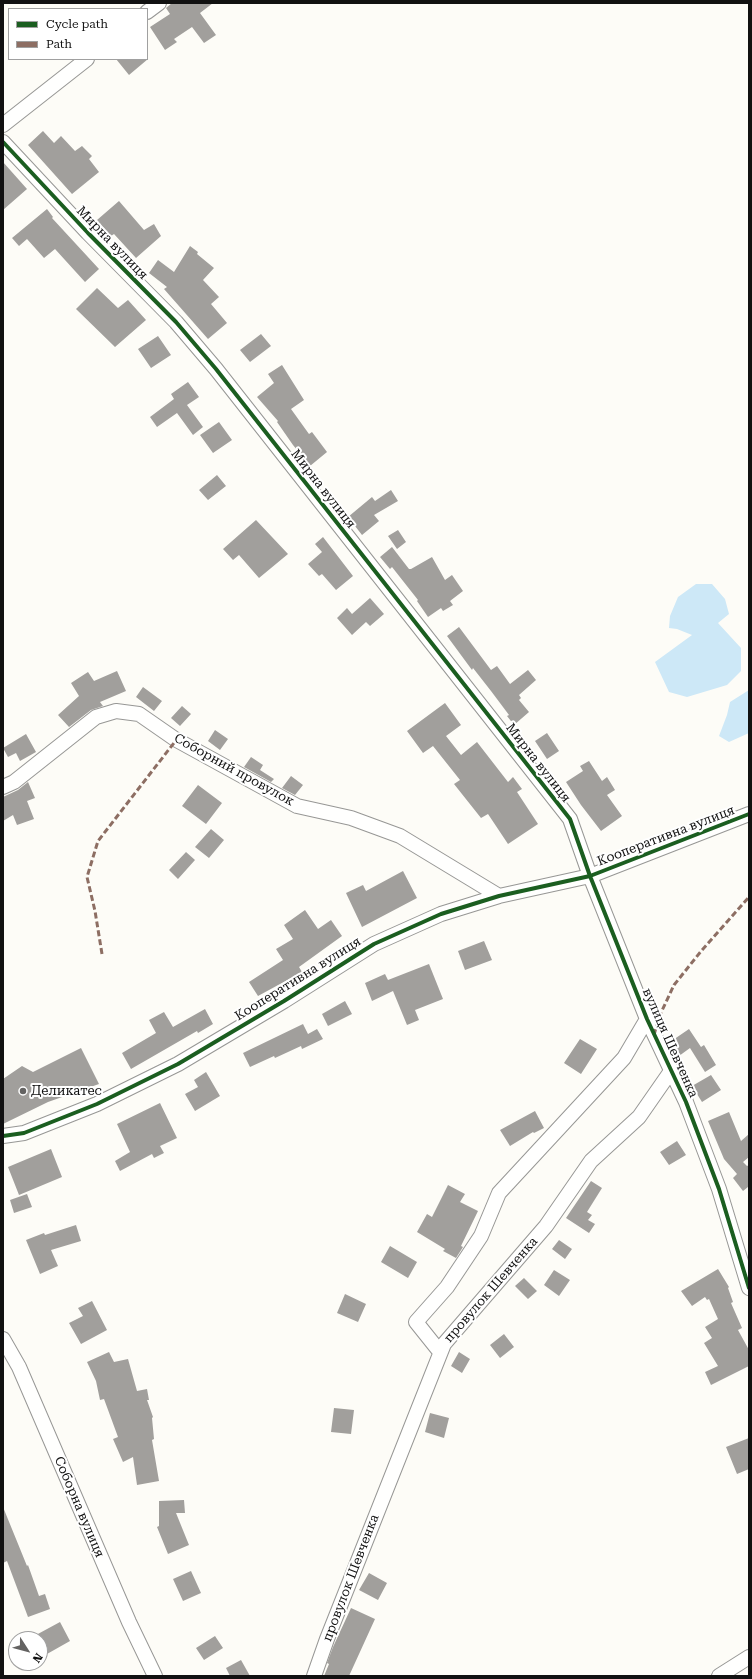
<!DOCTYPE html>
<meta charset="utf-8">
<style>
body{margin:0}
#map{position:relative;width:752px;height:1679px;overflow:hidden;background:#fdfcf7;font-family:"Roboto Serif",serif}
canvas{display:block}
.frame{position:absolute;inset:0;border:4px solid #111;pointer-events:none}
.legend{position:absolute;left:8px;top:8px;width:140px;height:52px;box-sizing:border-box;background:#fff;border:1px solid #a0a0a0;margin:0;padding:5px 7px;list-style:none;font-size:12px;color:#111}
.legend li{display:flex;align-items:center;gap:8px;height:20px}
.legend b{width:20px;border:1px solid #a0a0a0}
.north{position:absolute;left:8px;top:1631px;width:40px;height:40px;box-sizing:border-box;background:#fff;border:1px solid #a0a0a0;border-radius:50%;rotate:126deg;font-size:11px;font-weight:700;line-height:16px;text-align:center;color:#111}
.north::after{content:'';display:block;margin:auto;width:14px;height:18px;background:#646362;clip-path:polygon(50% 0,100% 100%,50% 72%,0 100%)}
</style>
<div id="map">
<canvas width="752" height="1679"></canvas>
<div class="frame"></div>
<ul class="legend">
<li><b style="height:5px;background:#1b5e20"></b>Cycle path</li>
<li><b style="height:5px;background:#8d6e63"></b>Path</li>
</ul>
<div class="north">N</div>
</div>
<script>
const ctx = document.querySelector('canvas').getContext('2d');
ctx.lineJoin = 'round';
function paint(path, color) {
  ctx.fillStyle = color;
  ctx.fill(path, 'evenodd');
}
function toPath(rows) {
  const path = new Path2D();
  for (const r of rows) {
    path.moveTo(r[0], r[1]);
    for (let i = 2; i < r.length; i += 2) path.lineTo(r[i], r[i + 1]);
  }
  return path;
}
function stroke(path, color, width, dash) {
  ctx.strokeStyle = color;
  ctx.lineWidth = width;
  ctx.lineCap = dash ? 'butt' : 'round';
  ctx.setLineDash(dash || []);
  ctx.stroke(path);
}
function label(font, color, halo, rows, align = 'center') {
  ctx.font = font + ' "Roboto Serif",serif';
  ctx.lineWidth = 4;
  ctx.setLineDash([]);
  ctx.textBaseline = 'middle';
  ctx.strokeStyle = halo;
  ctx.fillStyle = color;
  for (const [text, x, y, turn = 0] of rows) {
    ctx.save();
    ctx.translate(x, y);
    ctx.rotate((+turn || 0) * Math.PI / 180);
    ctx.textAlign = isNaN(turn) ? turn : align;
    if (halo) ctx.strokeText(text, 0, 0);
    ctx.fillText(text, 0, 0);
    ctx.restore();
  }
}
const water = toPath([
 [696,584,712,584,725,599,729,614,718,623,741,648,741,671,727,685,687,697,669,692,655,662,692,635,677,629,669,628,670,616,678,597],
 [749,690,749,733,729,742,719,736,727,715,730,702]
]);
const building = toPath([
 [172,3,213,3,200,13,216,35,204,43,192,27,174,39,177,42,165,50,150,27,170,14,166,8],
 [116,59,148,59,129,75],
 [43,131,54,143,61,136,75,151,82,146,92,156,89,159,99,172,72,194,28,145],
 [3,162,27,189,3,210],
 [119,201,144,230,154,224,161,236,136,258,114,234,111,236,97,220],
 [47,209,53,217,52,218,99,269,85,282,55,249,44,258,27,239,19,246,12,238],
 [190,246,198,252,197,254,214,268,203,280,219,297,211,304,227,323,208,339,164,289,167,287,149,273,158,260,174,272],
 [97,288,118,308,128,300,146,320,115,347,76,309],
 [261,334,271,346,250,362,240,350],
 [158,336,171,355,151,368,138,349],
 [282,365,304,400,291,409,309,434,312,432,327,452,310,466,293,445,277,422,278,421,257,397,274,383,268,374],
 [188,382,199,397,187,405,203,427,193,435,177,413,157,427,150,417,174,399,171,394],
 [219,422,232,440,213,453,200,435],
 [217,475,226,486,208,500,199,490],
 [391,490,398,501,374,515,379,521,362,535,348,517,372,497,375,501],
 [256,520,288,554,259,578,239,555,233,560,223,549],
 [398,530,406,542,397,549,388,536],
 [323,537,353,576,336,590,322,574,319,576,308,564,322,552,315,544],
 [392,547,409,569,411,569,432,557,445,580,452,575,463,591,450,601,453,605,443,611,441,608,428,617,417,601,418,600,392,567,390,569,380,557],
 [370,598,384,614,370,626,366,622,352,635,337,618,347,608,352,614],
 [459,627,491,670,497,666,510,684,528,670,536,680,519,695,521,698,519,700,529,712,514,725,507,716,509,715,491,691,473,668,472,670,447,636],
 [117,671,126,691,100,702,103,706,91,710,69,727,58,715,79,696,71,683,88,672,94,681],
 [143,687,162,701,154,711,136,697],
 [445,703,461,725,446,736,461,755,477,742,508,782,513,777,522,789,517,792,538,824,508,844,488,814,481,818,454,784,460,780,433,746,423,753,407,731],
 [182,706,191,714,180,726,171,718],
 [215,730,228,739,220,750,208,741],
 [547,733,559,751,547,759,535,741],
 [26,734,36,752,20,761,16,753,8,757,3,748],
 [251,757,263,765,260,770,274,779,271,782,244,767],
 [589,761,602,781,607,777,615,790,607,795,622,816,601,831,581,805,566,782,583,771,580,766],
 [291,776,303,785,295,795,282,788],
 [28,782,35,798,27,801,34,819,17,825,13,815,3,821,3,797,18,790],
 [198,785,222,803,206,824,182,806],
 [211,829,224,840,209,858,195,847],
 [186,852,195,860,178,879,169,870],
 [403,871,417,898,362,927,346,893,363,885,366,891],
 [305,910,318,929,331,920,342,936,299,967,302,972,258,996,249,982,283,960,276,949,293,939,284,925],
 [484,941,492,960,465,970,458,951],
 [429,964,443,999,415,1010,419,1020,407,1025,393,991,372,1001,365,983,385,974,388,980],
 [345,1001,352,1014,328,1026,322,1014],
 [205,1009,213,1024,198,1033,197,1031,131,1069,122,1053,156,1033,149,1020,164,1012,173,1027],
 [303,1024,308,1034,317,1029,323,1039,302,1049,301,1046,275,1058,274,1056,250,1067,243,1053],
 [689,1029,701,1047,704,1045,716,1065,705,1072,690,1048,679,1056,670,1042],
 [580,1039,597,1049,581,1074,564,1063],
 [81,1048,99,1084,48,1102,3,1124,3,1079,22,1066,33,1072],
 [206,1072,220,1096,195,1111,185,1094,198,1087,194,1080],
 [711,1075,721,1090,702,1102,692,1086],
 [160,1103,177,1138,160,1146,164,1153,154,1158,152,1154,120,1171,115,1161,130,1152,117,1124],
 [535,1111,544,1128,534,1133,533,1132,510,1146,500,1130],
 [729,1112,741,1141,749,1134,749,1157,743,1162,747,1166,749,1165,749,1188,748,1187,743,1191,733,1178,737,1174,724,1159,708,1121],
 [677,1141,686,1155,669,1165,660,1152],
 [51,1149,62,1177,19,1195,8,1167],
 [591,1181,602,1188,587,1212,592,1215,588,1220,595,1224,589,1233,566,1218],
 [448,1185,465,1194,460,1202,478,1211,461,1246,463,1247,456,1258,443,1251,445,1249,417,1232,427,1214,432,1217],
 [27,1194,32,1207,14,1213,10,1200],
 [76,1225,81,1241,51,1250,58,1266,40,1274,26,1240,44,1233,45,1235],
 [559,1240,572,1249,565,1259,552,1249],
 [390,1246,417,1262,408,1278,381,1262],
 [718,1269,729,1287,728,1288,733,1302,731,1303,742,1328,738,1330,749,1350,749,1366,711,1385,705,1372,718,1366,704,1343,712,1338,705,1327,718,1319,709,1299,707,1300,705,1297,692,1306,681,1291],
 [554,1270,570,1280,559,1296,544,1285],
 [524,1278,537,1291,528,1299,515,1286],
 [345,1294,366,1304,358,1322,337,1313],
 [92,1301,107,1330,81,1344,69,1323,83,1316,78,1308],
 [504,1334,514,1347,500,1358,490,1345],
 [109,1352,114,1362,128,1359,137,1391,147,1389,149,1400,147,1400,153,1417,152,1418,154,1439,152,1440,159,1481,137,1485,133,1457,123,1462,113,1439,118,1437,104,1399,100,1400,96,1381,87,1362],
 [459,1352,470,1359,462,1373,451,1366],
 [334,1408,354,1410,351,1434,331,1432],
 [430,1413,449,1418,444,1438,425,1432],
 [749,1438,749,1469,737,1474,726,1447],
 [184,1500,185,1513,176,1513,189,1545,168,1554,157,1527,159,1526,159,1501],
 [3,1507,27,1566,28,1565,39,1596,45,1594,50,1609,28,1617,7,1561,3,1563],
 [191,1571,201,1593,183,1601,173,1579],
 [369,1573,387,1583,378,1600,359,1590],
 [351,1608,375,1619,349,1676,324,1676,329,1664,327,1663,333,1647],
 [60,1622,70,1641,47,1654,40,1639,36,1635],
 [215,1636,223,1648,204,1660,196,1648],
 [241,1660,250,1676,230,1676,226,1668]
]);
const minor = toPath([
 [147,12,159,3],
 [3,125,87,59],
 [3,142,88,233,176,322,216,369,570,819,590,876,647,1019,686,1102,719,1189,749,1288],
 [3,787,14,782,96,717,116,711,139,714,175,739,297,806,351,818,400,836,499,896],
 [3,1136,24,1133,97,1104,178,1064,284,1001,374,944,441,914,499,896,590,876,749,814],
 [3,1339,19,1367,129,1622,155,1676],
 [440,1352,416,1322,447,1287,481,1236,499,1193,624,1058,647,1019],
 [314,1676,327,1639,444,1344,546,1226,591,1161,639,1117,671,1071],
 [719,1676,749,1657]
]);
const quiet = toPath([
 [102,954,95,911,87,877,98,841,177,739],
 [654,1035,659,1017,674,985,702,950,749,897]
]);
const cycleway = toPath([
 [3,142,88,233,176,322,216,369,570,819,590,876,647,1019,686,1102,719,1189,749,1288],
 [3,1136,24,1133,97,1104,178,1064,284,1001,374,944,441,914,499,896,590,876,749,814]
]);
const markers = [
 [23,1091,4,"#646362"]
];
const streetNames = [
 ["Мирна вулиця",112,243,46],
 ["Мирна вулиця",323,489,52],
 ["Мирна вулиця",538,763,52],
 ["Соборний провулок",234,770,29],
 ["Кооперативна вулиця",666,836,-21],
 ["Кооперативна вулиця",298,979,-32],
 ["вулиця Шевченка",670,1043,66],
 ["провулок Шевченка",491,1290,-49],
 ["Соборна вулиця",79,1507,67],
 ["провулок Шевченка",351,1578,-69]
];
const poiNames = [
 ["Деликатес",31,1091]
];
paint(water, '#cde8f7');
paint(building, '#a19f9c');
stroke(minor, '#979795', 16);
stroke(minor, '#fffffe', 14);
stroke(quiet, '#8d6e63', 3, [6, 3]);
stroke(cycleway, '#1b5e20', 4);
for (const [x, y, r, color] of markers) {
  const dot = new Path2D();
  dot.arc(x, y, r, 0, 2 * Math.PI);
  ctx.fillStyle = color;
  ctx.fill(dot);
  stroke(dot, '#fff', 1.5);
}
label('13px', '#111', '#fff', streetNames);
label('13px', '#111', '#fff', poiNames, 'left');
</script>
